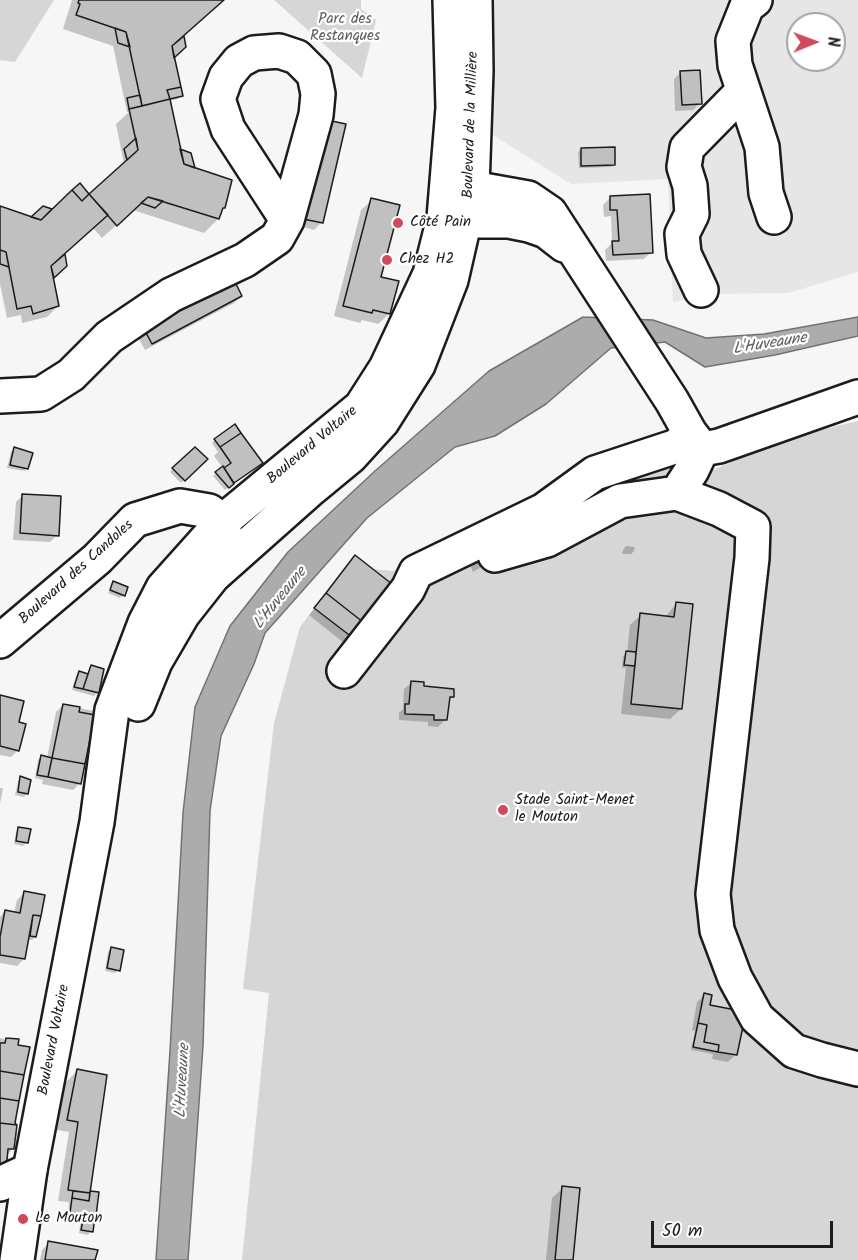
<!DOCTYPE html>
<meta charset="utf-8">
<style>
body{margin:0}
#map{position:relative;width:858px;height:1260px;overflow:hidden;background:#f6f6f6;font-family:Kalam,sans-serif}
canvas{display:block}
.north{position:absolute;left:786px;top:12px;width:60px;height:60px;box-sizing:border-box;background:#fff;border:2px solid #a4a4a4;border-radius:50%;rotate:89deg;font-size:16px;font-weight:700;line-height:24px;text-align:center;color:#1c1c1c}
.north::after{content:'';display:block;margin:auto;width:21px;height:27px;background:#d1495b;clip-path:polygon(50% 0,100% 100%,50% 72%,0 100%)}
.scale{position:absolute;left:651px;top:1221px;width:182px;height:27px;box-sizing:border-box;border:3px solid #1c1c1c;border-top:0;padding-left:8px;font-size:18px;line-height:21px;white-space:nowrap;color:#1c1c1c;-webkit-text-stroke:4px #fff;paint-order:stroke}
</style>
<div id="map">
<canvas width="858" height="1260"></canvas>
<div class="north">N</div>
<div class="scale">50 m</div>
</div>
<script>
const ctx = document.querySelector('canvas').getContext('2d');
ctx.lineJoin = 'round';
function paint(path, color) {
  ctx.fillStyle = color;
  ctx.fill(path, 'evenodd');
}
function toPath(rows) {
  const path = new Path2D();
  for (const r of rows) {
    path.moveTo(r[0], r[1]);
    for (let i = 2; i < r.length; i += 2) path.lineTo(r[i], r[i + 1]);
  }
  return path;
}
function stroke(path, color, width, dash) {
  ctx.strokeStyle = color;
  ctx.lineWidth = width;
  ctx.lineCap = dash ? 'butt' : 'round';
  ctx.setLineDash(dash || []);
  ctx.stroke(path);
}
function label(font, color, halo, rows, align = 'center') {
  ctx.font = font + ' Kalam,sans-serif';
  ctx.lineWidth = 4.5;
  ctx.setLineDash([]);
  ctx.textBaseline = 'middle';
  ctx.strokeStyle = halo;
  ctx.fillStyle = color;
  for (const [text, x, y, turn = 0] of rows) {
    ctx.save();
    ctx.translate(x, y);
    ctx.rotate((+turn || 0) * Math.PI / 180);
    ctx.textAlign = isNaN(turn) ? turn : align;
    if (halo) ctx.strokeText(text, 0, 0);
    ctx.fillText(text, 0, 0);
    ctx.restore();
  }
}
const built = toPath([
 [491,0,858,0,858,272,788,293,713,294,673,302,668,179,571,184,493,135],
 [798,24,834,24,834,60,798,60]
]);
const green = toPath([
 [0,0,54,0,15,62,0,60],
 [274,0,361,0,361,9,376,20,362,78],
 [858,421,858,1260,242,1260,269,993,243,989,274,723,300,627,355,555,373,569,393,571,460,538,536,532,603,489,684,463,699,476,790,437]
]);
const water = toPath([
 [583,317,653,320,706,338,764,334,858,317,858,336,775,355,705,367,665,342,611,348,546,404,495,436,455,447,367,518,265,633,254,664,221,736,210,811,203,1046,188,1260,156,1260,170,1051,183,813,195,707,230,626,288,552,375,471,489,371,583,317]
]);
const shadow = toPath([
 [72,0,222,0,182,37,185,47,173,58,181,96,178,99,168,101,179,150,223,208,218,219,204,233,133,210,102,238,93,228,63,255,66,265,52,278,58,306,47,317,22,323,21,315,7,318,0,284,0,208,32,218,43,207,53,211,84,201,124,164,116,124,129,112,127,112,113,46,63,29],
 [681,72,700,103,693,110,675,111,674,79],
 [320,129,321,223,314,230,297,225],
 [581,149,614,164,611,167,579,168,578,152],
 [610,198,651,252,644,259,606,261,605,250,612,243,611,216,604,217,603,205],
 [372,200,379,278,397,283,389,314,378,324,362,320,360,323,334,316,361,210],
 [241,296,234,303,145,350,137,335],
 [215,440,261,463,225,490,213,476,223,468,214,456,218,452,212,443],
 [14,449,27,468,24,471,7,468,11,452],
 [195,449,206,459,181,483,170,472],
 [23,495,57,535,50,542,13,540,16,502],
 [626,546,635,547,634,551,631,554,622,554,623,550],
 [481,553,486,564,473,572,468,559],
 [355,557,395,588,349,647,309,615],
 [114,582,123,595,120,598,108,593],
 [676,604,681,709,670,719,621,714,626,668,622,668,623,656,627,653,630,625,641,615,665,617],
 [91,667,97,693,94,696,72,690,76,676,80,673,87,675],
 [412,682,452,697,447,702,445,720,438,727,428,726,428,722,399,720,399,713,403,709,404,689],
 [0,697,17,723,18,750,11,757,0,755],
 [63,705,94,711,80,783,73,790,42,784,43,780,35,778,38,760,41,757,47,758,56,712],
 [21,778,27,793,24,797,15,795,18,781],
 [0,788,3,788,0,804],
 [19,828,27,842,23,846,14,844,16,832],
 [24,893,43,896,35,937,32,940,27,939,24,959,17,966,0,963,0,917,5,911,14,913,17,900],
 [111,949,118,970,115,973,105,971,108,952],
 [704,995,735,1055,728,1062,712,1059,713,1054,691,1050,695,1031,692,1030,697,1002],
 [0,1038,4,1039,4,1041,6,1039,16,1047,13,1148,0,1165],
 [77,1071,105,1076,88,1193,97,1194,91,1231,88,1235,79,1233,81,1218,68,1216,69,1202,58,1201,69,1132,57,1130,66,1082],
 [563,1188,572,1260,546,1260,552,1198],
 [49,1243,94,1260,40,1260,42,1250]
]);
const building = toPath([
 [79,0,224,0,172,46,181,87,167,90,170,99,142,106,126,32,76,15,80,4,78,3,79,0],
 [115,28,126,32,130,47,118,43,115,28],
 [184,36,186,47,174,58,172,46,184,36],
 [700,70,702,104,682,105,680,71,700,70],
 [181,87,183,96,170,99,167,90,181,87],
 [140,95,142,106,129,109,127,98,140,95],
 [170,99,184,164,232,180,225,208,223,208,219,219,148,197,117,226,89,194,138,150,129,109,170,99],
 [327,120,346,124,323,223,303,219,327,120],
 [136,138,138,150,127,160,124,149,136,138],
 [615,147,615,165,581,166,581,148,615,147],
 [180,149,191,153,195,168,184,164,180,149],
 [80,183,89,194,82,201,72,190,80,183],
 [72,190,82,201,89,194,108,215,51,266,59,306,33,314,31,306,17,309,6,252,0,250,0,206,41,220,72,190],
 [650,194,653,253,613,255,612,241,619,241,617,210,610,210,610,196,650,194],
 [148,197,163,201,155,208,141,203,148,197],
 [371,198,400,205,381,277,399,281,390,314,373,310,372,313,343,306,371,198],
 [43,206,52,209,41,220,31,217,43,206],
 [0,250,6,252,9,267,0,264,0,250],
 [65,254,67,266,54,278,51,266,65,254],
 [233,278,242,296,152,344,143,327,233,278],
 [235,424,241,433,220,447,214,439,235,424],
 [241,433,263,463,234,483,224,468,231,463,220,447,241,433],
 [14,447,33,453,28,469,10,465,14,447],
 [195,447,208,459,185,481,172,468,195,447],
 [223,466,234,484,229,488,215,472,223,466],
 [22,494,61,496,59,536,20,533,22,494],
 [355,555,397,588,368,626,326,593,355,555],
 [113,581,128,587,125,596,110,590,113,581],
 [326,593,368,626,357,641,314,608,326,593],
 [676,602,693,604,682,709,631,704,640,613,674,617,676,602],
 [626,651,636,652,635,666,624,665,626,651],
 [91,665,104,669,99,693,83,689,91,665],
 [79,671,88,674,83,689,74,687,79,671],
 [411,681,424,682,424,686,454,689,454,697,450,697,447,720,434,720,434,715,405,714,405,704,409,704,411,681],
 [0,695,24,701,19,722,26,724,19,751,0,746,0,695],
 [63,704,80,707,79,712,95,715,85,764,52,758,63,704],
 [41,755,52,758,48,777,37,775,41,755],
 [52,758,85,764,81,784,48,777,52,758],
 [20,776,31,780,28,794,18,792,20,776],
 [18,827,31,829,28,843,16,841,18,827],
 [24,891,45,895,41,916,33,915,25,959,0,955,0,937,5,910,20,913,24,891],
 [33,915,41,916,36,937,30,936,33,915],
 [111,947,124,950,120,971,107,968,111,947],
 [704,993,712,995,710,1005,746,1012,737,1055,718,1052,719,1045,704,1042,707,1025,698,1023,704,993],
 [698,1023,707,1025,704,1042,719,1045,718,1052,693,1047,698,1023],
 [6,1038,19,1039,18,1045,30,1047,24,1075,0,1071,0,1043,5,1043,6,1038],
 [77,1069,107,1075,90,1193,68,1190,78,1122,67,1120,77,1069],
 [0,1071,24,1075,19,1101,0,1098,0,1071],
 [0,1098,19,1101,15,1123,17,1125,0,1123,0,1098],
 [0,1123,17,1125,14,1149,8,1149,7,1160,0,1166,0,1123],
 [562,1186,580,1188,573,1260,555,1260,562,1186],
 [73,1191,90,1193,89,1201,72,1198,73,1191],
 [90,1191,99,1192,96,1216,70,1213,72,1198,89,1201,90,1191],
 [84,1215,95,1217,93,1232,81,1230,84,1215],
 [48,1241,98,1250,95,1260,45,1260,48,1241]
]);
const minor = toPath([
 [755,0,747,6,733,41,735,65,762,147,766,193,774,217],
 [472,188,528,198,550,213,672,401,690,433,702,449,719,446,858,397],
 [459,192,459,202,466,221,509,221,529,225,546,231,564,245],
 [701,290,684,254,682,234,692,214,690,186,684,167,687,148,743,91],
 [0,396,41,394,71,375,109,337,171,295,245,260,277,238,287,220,316,115,318,94,314,74,297,57,279,51,254,53,239,61,226,77,218,99,228,129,287,220],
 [702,449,692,470,677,493,719,509,753,527,752,558,713,894,717,930,735,978,757,1018,794,1051,822,1060,858,1069],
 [495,555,547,540,620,501,677,493],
 [0,641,97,559,135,520,180,506,209,511,223,521,225,537,222,550],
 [344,671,408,589,416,572,544,510,595,473,677,446,690,433],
 [0,1184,30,1170]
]);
const major = toPath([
 [138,704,155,662,183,614,213,576,311,489,351,456,382,422,418,365,451,280,472,188,476,71,475,0],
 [17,1260,30,1170,97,822,112,710,145,623,163,588,223,521,361,407,386,368,430,274,444,218,453,108,450,0]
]);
const markers = [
 [398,223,6,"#d1495b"],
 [387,260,6,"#d1495b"],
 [503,810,6,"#d1495b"],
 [23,1219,6,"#d1495b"]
];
const parkNames = [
 ["Parc des",345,20],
 ["Restanques",345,37]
];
const streetNames = [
 ["Boulevard de la Millière",472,125,-88],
 ["Boulevard Voltaire",313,446,-40],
 ["Boulevard des Candoles",77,573,-42],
 ["Boulevard Voltaire",55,1040,-79]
];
const poiNames = [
 ["Côté Pain",410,223],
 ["Chez H2",399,260],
 ["Stade Saint-Menet",515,801],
 ["le Mouton",515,818],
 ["Le Mouton",35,1219]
];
const waterNames = [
 ["L'Huveaune",770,345,-9],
 ["L'Huveaune",281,599,-51],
 ["L'Huveaune",184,1081,-87]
];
paint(built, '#e6e6e6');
paint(green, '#d6d6d6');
paint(water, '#acacac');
stroke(water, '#727272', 1.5);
paint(shadow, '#0003');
paint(building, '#c0c0c0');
stroke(building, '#1c1c1c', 1.5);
stroke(minor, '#1c1c1c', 38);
stroke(major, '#1c1c1c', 38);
stroke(minor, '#fff', 33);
stroke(major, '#fff', 33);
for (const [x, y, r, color] of markers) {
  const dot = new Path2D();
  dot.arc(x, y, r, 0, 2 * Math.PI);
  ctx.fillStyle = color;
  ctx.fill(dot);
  stroke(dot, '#fff', 2);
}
label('15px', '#5d5d5d', '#fff', parkNames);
label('15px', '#1c1c1c', '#fff', streetNames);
label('15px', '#1c1c1c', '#fff', poiNames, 'left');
label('italic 16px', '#5d5d5d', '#fff', waterNames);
</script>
